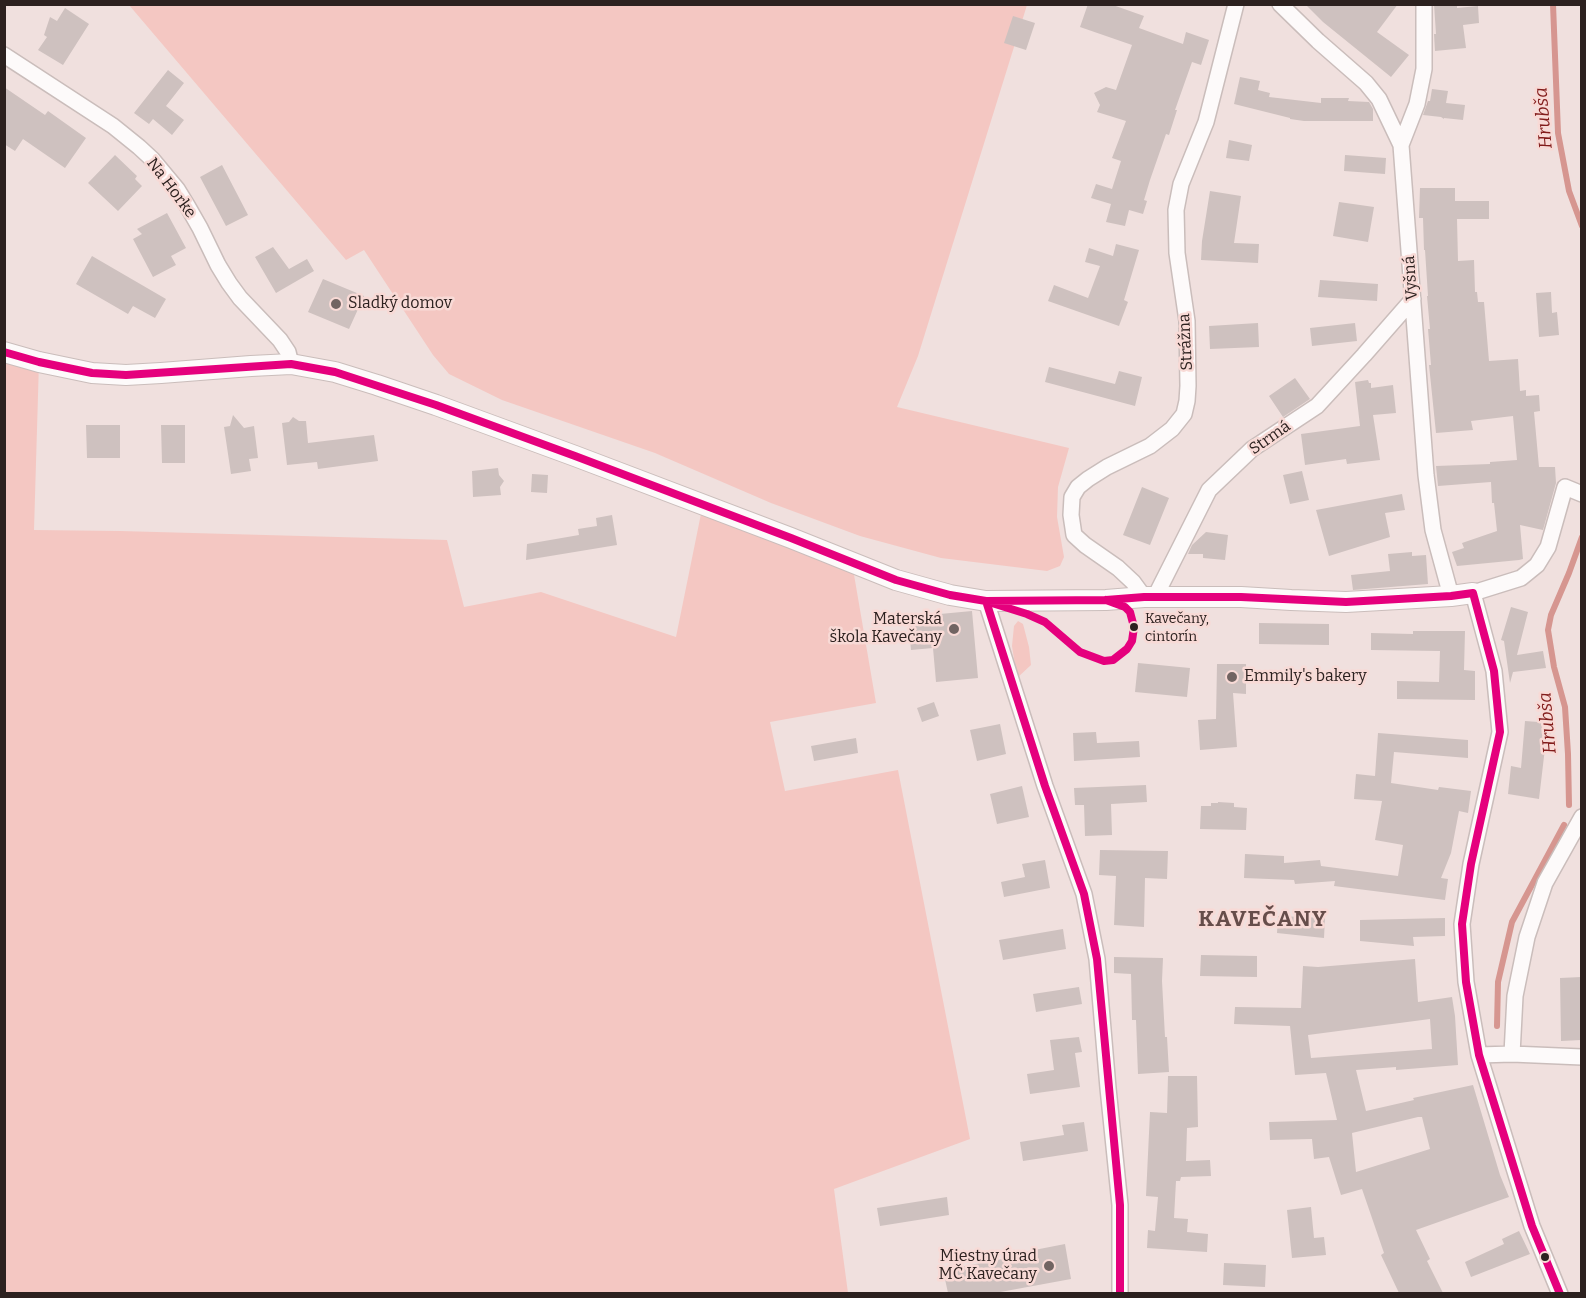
<!DOCTYPE html>
<meta charset="utf-8">
<style>
body{margin:0}
#map{position:relative;width:1586px;height:1298px;overflow:hidden;background:#f0e0de;font-family:Bitter,serif}
canvas{display:block}
.frame{position:absolute;inset:0;border:6px solid #2c211f;pointer-events:none}
</style>
<div id="map">
<canvas width="1586" height="1298"></canvas>
<div class="frame"></div>
</div>
<script>
const ctx = document.querySelector('canvas').getContext('2d');
ctx.lineJoin = 'round';
function paint(path, color) {
  ctx.fillStyle = color;
  ctx.fill(path, 'evenodd');
}
function toPath(rows) {
  const path = new Path2D();
  for (const r of rows) {
    path.moveTo(r[0], r[1]);
    for (let i = 2; i < r.length; i += 2) path.lineTo(r[i], r[i + 1]);
  }
  return path;
}
function stroke(path, color, width, dash) {
  ctx.strokeStyle = color;
  ctx.lineWidth = width;
  ctx.lineCap = dash ? 'butt' : 'round';
  ctx.setLineDash(dash || []);
  ctx.stroke(path);
}
function label(font, color, halo, rows, align = 'center') {
  ctx.font = font + ' Bitter,serif';
  ctx.lineWidth = 5;
  ctx.setLineDash([]);
  ctx.textBaseline = 'middle';
  ctx.strokeStyle = halo;
  ctx.fillStyle = color;
  for (const [text, x, y, turn = 0] of rows) {
    ctx.save();
    ctx.translate(x, y);
    ctx.rotate((+turn || 0) * Math.PI / 180);
    ctx.textAlign = isNaN(turn) ? turn : align;
    if (halo) ctx.strokeText(text, 0, 0);
    ctx.fillText(text, 0, 0);
    ctx.restore();
  }
}
const green = toPath([
 [129,5,1027,5,918,356,897,407,1069,448,1058,487,1057,517,1064,557,1060,566,1047,571,941,558,860,536,771,503,655,453,502,400,449,374,433,355,364,250,346,260],
 [4,352,39,362,34,530,120,531,447,540,464,607,541,592,676,637,703,504,852,563,876,703,770,722,785,791,898,770,970,1139,834,1189,848,1293,5,1293],
 [1018,621,1023,624,1029,647,1031,665,1017,678,1012,646,1014,626]
]);
const stream = toPath([
 [1553,4,1558,133,1569,191,1582,226],
 [1569,805,1568,754,1565,707,1554,667,1548,630,1551,615,1569,573,1582,537],
 [1497,1026,1498,982,1512,922,1564,825]
]);
const building = toPath([
 [1088,4,1110,4,1144,16,1139,28,1183,44,1186,32,1209,40,1201,65,1192,62,1175,110,1177,110,1169,135,1166,134,1150,180,1144,200,1147,201,1143,214,1129,210,1125,226,1106,222,1111,204,1091,198,1096,184,1112,189,1121,161,1112,158,1126,121,1097,112,1100,105,1094,93,1106,87,1116,90,1132,45,1080,27],
 [1305,4,1398,4,1377,32,1409,55,1391,77,1323,22],
 [1434,4,1457,4,1457,8,1478,6,1479,23,1463,25,1466,48,1435,51,1434,34,1436,34],
 [65,8,89,24,63,65,38,50,47,37,44,35,50,17,57,21],
 [1013,16,1035,23,1026,50,1004,43],
 [168,70,184,83,166,106,184,120,172,135,153,119,149,124,134,113],
 [1240,77,1260,81,1258,90,1270,93,1269,97,1321,103,1321,98,1349,98,1348,101,1369,102,1373,109,1373,121,1304,121,1290,119,1290,118,1234,104],
 [4,87,45,115,48,111,86,138,65,168,23,139,15,151,4,144],
 [1432,89,1448,91,1446,103,1465,105,1463,120,1444,118,1444,119,1441,117,1423,115,1428,101,1430,101],
 [1229,140,1252,145,1249,161,1226,158],
 [115,155,137,176,135,179,142,186,118,211,88,183],
 [1345,155,1386,158,1385,174,1344,171],
 [222,165,248,215,226,226,200,177],
 [1420,188,1455,188,1455,201,1489,201,1489,219,1457,219,1458,261,1474,260,1475,292,1477,292,1478,302,1484,302,1489,361,1518,359,1520,391,1526,390,1526,396,1539,395,1540,411,1534,412,1539,467,1555,467,1556,483,1543,530,1520,525,1523,559,1519,560,1457,566,1452,552,1464,548,1462,543,1497,531,1494,503,1492,503,1491,482,1438,486,1436,466,1490,464,1490,462,1517,460,1513,416,1471,421,1473,430,1436,433,1429,365,1431,365,1428,329,1430,329,1427,296,1428,296,1425,250,1424,250,1423,218,1419,218],
 [1210,191,1241,196,1234,243,1259,244,1258,263,1201,260,1202,241],
 [1339,202,1374,207,1368,242,1333,236],
 [167,213,186,248,171,256,176,265,153,277,133,239,142,234,137,229],
 [1116,244,1139,250,1124,300,1128,302,1119,326,1048,301,1054,285,1088,298,1100,266,1085,262,1089,248,1113,256],
 [273,247,289,269,307,259,314,271,276,293,255,257],
 [92,256,166,299,155,318,133,306,128,314,76,284],
 [323,279,364,296,349,329,308,312],
 [1320,280,1378,284,1377,301,1318,297],
 [1551,292,1552,313,1557,312,1559,335,1539,337,1536,293],
 [1258,323,1259,347,1210,349,1209,326],
 [1355,323,1357,341,1312,346,1310,328],
 [1049,367,1115,384,1119,371,1142,377,1135,406,1045,382],
 [1295,378,1310,399,1283,417,1269,396],
 [1368,380,1369,383,1371,383,1371,388,1393,385,1396,413,1373,415,1380,460,1347,464,1346,459,1305,465,1301,434,1360,426,1355,382],
 [233,415,244,428,254,426,258,458,249,459,251,471,231,474,224,427,230,426],
 [293,417,299,421,306,421,308,443,374,435,378,461,318,469,317,462,287,465,282,423,289,422],
 [86,425,120,425,120,458,87,458],
 [161,425,185,425,185,463,162,463],
 [498,468,499,475,504,481,500,487,501,495,473,497,472,471],
 [1302,471,1309,500,1290,504,1283,475],
 [532,474,548,475,547,493,531,492],
 [1142,487,1169,498,1150,545,1123,535],
 [1402,494,1405,510,1385,513,1390,537,1329,556,1316,510],
 [612,515,617,545,526,560,527,544,579,535,578,529,597,526,596,518],
 [1206,532,1228,535,1225,560,1203,558,1203,554,1188,554,1192,545],
 [1412,552,1412,556,1426,555,1428,584,1353,590,1351,575,1390,571,1388,554],
 [1511,607,1528,612,1517,655,1543,651,1546,668,1513,672,1510,683,1504,641,1501,640],
 [972,611,978,678,936,682,933,648,911,650,908,617],
 [1259,623,1329,624,1329,645,1259,644],
 [1413,631,1465,631,1464,670,1475,671,1475,700,1397,699,1397,681,1439,682,1440,651,1371,650,1371,633,1413,634],
 [1138,663,1190,668,1187,697,1135,692],
 [1217,664,1246,664,1246,694,1233,693,1237,747,1200,750,1198,720,1216,719],
 [934,702,939,716,922,722,917,708],
 [1525,721,1552,723,1549,748,1545,748,1539,799,1508,794,1511,766,1521,768],
 [1000,724,1006,754,977,761,970,730],
 [1096,732,1097,743,1139,741,1140,757,1074,761,1073,733],
 [1378,733,1468,740,1468,758,1394,752,1391,783,1438,790,1439,787,1471,791,1468,813,1459,811,1451,853,1441,878,1448,879,1445,900,1334,886,1335,881,1295,884,1294,880,1244,878,1245,854,1284,856,1284,863,1320,860,1321,866,1398,876,1403,845,1375,840,1382,801,1354,799,1356,774,1375,776],
 [856,738,858,753,814,761,811,746],
 [1146,785,1147,802,1111,804,1112,835,1085,836,1084,805,1075,805,1074,788],
 [1022,786,1029,817,997,824,990,794],
 [1218,802,1234,803,1234,807,1247,808,1246,830,1200,829,1201,806,1211,806,1211,803,1218,803],
 [1100,850,1168,851,1167,879,1145,878,1144,927,1114,925,1116,876,1099,875],
 [1045,860,1050,888,1004,897,1001,882,1025,877,1022,864],
 [1278,916,1325,918,1324,938,1277,933],
 [1445,918,1445,936,1413,937,1414,946,1360,941,1360,920],
 [1063,929,1066,949,1003,960,999,940],
 [1201,955,1257,956,1257,977,1200,976],
 [1114,957,1163,958,1162,981,1165,1037,1167,1037,1169,1072,1138,1074,1136,1020,1132,1020,1131,974,1114,973],
 [1415,959,1418,1002,1452,997,1455,1016,1458,1065,1396,1070,1396,1067,1356,1070,1366,1111,1414,1100,1413,1098,1473,1085,1500,1175,1509,1197,1416,1230,1430,1259,1427,1261,1443,1293,1399,1293,1381,1255,1384,1253,1362,1189,1341,1195,1329,1157,1314,1159,1312,1139,1270,1140,1269,1122,1337,1120,1326,1073,1295,1075,1290,1026,1234,1024,1235,1007,1301,1008,1303,966,1318,967],
 [1430,1019,1432,1049,1311,1058,1308,1035],
 [1418,1117,1422,1117,1430,1149,1356,1172,1352,1133],
 [1581,977,1581,1040,1561,1041,1560,978],
 [1079,987,1082,1004,1036,1012,1033,994],
 [1079,1037,1082,1052,1075,1053,1080,1087,1030,1094,1027,1074,1054,1070,1050,1040],
 [1168,1076,1197,1076,1198,1127,1187,1128,1186,1161,1210,1160,1211,1176,1181,1177,1180,1181,1176,1181,1174,1218,1188,1219,1187,1232,1208,1234,1207,1252,1147,1248,1148,1230,1155,1231,1158,1197,1146,1196,1150,1112,1167,1113],
 [1084,1122,1088,1151,1023,1161,1020,1142,1064,1135,1062,1125],
 [947,1197,949,1215,880,1226,877,1208],
 [1311,1207,1314,1238,1324,1237,1326,1255,1292,1258,1287,1210],
 [1519,1231,1530,1254,1471,1277,1465,1262,1504,1244,1502,1239],
 [1065,1244,1071,1279,995,1293,948,1293,943,1270,1019,1256,1019,1253],
 [1224,1263,1266,1265,1265,1287,1223,1285]
]);
const minor = toPath([
 [1280,4,1318,41,1366,83,1379,99,1401,145,1426,475,1433,530,1451,596],
 [4,55,113,126,139,147,152,159,177,189,188,207,200,228,218,265,229,283,240,298,280,340,288,352,291,364],
 [1401,145,1417,104,1424,69,1424,4],
 [1144,597,1133,582,1118,568,1085,545,1074,535,1071,515,1072,497,1078,487,1088,479,1107,467,1150,446,1172,429,1184,414,1187,401,1188,386,1187,321,1177,253,1176,210,1181,184,1206,122,1236,4],
 [1155,597,1209,490,1252,449,1317,406,1364,355,1413,299],
 [986,601,1045,786,1084,894,1097,959,1108,1088,1120,1205,1120,1294],
 [1512,1054,1515,996,1527,937,1545,883,1582,817],
 [1479,1055,1512,1054,1582,1057],
 [1560,1294,1532,1226,1479,1055,1466,982,1462,924,1471,864,1500,732,1494,671,1473,593,1521,578,1537,565,1548,547,1565,487,1582,494]
]);
const tertiary = toPath([
 [4,352,39,362,92,373,126,375,161,373,251,366,291,364,335,372,377,385,436,405,575,456,791,538,896,580,950,595,986,601,1106,600,1144,597,1241,597,1291,600,1346,602,1451,596,1473,593]
]);
const bus1 = toPath([
 [4,352,39,362,92,373,126,375,291,364,335,372,436,405,575,456,791,538,896,580,950,595,986,601,1106,600,1144,597,1241,597,1346,602,1451,596,1473,593,1494,671,1500,732,1471,864,1462,924,1466,982,1479,1055,1532,1226,1560,1294],
 [986,601,1045,786,1084,894,1097,959,1120,1205,1120,1294],
 [992,603,1027,614,1045,622,1080,652,1104,661,1113,660,1127,649,1132,641,1134,627,1130,612,1125,607,1106,600]
]);
const markers = [
 [336,304,6,"#716462"],
 [1134,627,5,"#2c211f"],
 [954,629,6,"#716462"],
 [1232,677,6,"#716462"],
 [1545,1257,5,"#2c211f"],
 [1049,1266,6,"#716462"]
];
const busNames = [
 ["Kavečany,",1145,619],
 ["cintorín",1145,637]
];
const streetNames = [
 ["Na Horke",171,188,53],
 ["Vyšná",1411,278,-94],
 ["Strážna",1186,342,-93],
 ["Strmá",1270,438,-35]
];
const poiNames = [
 ["Sladký domov",348,304],
 ["Materská",942,620,"right"],
 ["škola Kavečany",942,638,"right"],
 ["Emmily's bakery",1244,677],
 ["Miestny úrad",1037,1257,"right"],
 ["MČ Kavečany",1037,1275,"right"]
];
const waterNames = [
 ["Hrubša",1544,118,-95],
 ["Hrubša",1548,723,-95]
];
const districtNames = [
 ["KAVEČANY",1263,920]
];
paint(green, '#f4c7c2');
stroke(stream, '#d69690', 6);
paint(building, '#cec1bf');
stroke(minor, '#cabdbb', 18);
stroke(tertiary, '#cabdbb', 22);
stroke(minor, '#fdfafa', 15);
stroke(tertiary, '#fdfafa', 20);
stroke(bus1, '#e5007d', 8);
for (const [x, y, r, color] of markers) {
  const dot = new Path2D();
  dot.arc(x, y, r, 0, 2 * Math.PI);
  ctx.fillStyle = color;
  ctx.fill(dot);
  stroke(dot, '#f8dad6', 2);
}
label('14px', '#2c211f', '#f8dad6', busNames, 'left');
label('16px', '#2c211f', '#f8dad6', streetNames);
label('16px', '#2c211f', '#f8dad6', poiNames, 'left');
label('italic 18px', '#821c1b', '#f8dad6', waterNames);
ctx.letterSpacing = '1.5px';
label('bold 22px', '#664d4a', '#f8dad6', districtNames);
ctx.letterSpacing = '0px';
</script>
